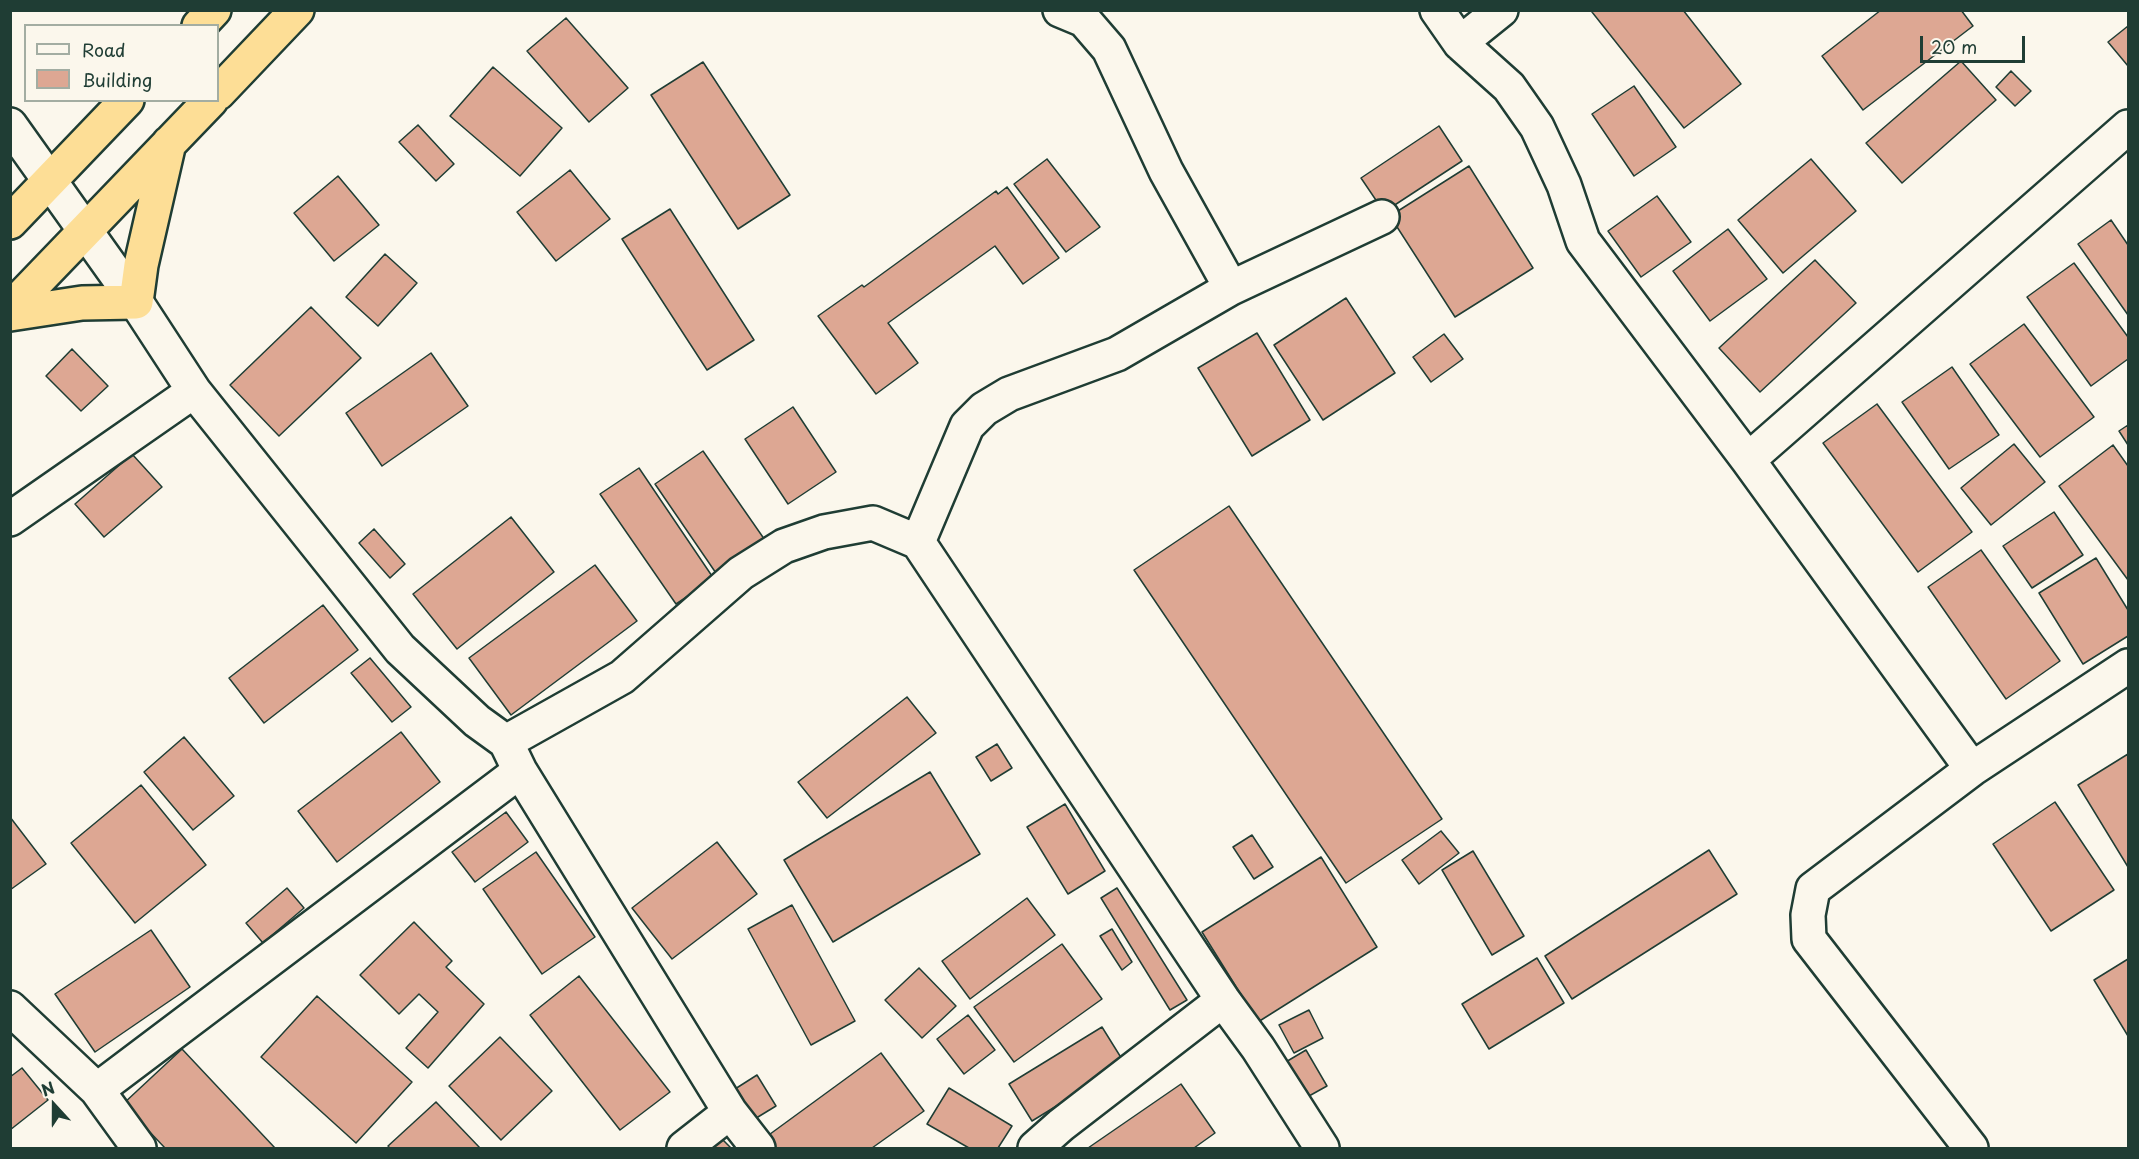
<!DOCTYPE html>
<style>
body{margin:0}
#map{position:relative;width:2139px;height:1159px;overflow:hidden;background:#fbf7ec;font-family:"Playpen Sans",sans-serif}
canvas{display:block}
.frame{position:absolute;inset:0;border:12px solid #1f3d34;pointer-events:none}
.legend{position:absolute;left:24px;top:24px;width:195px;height:78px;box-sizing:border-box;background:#fbf7ec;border:2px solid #a3ada2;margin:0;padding:8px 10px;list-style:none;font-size:18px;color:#1f3d34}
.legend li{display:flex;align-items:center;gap:12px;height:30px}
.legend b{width:30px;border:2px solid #a3ada2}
.north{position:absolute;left:24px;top:1075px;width:60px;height:60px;-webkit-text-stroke:4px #fbf7ec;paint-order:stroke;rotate:339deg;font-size:16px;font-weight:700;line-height:24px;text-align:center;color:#1f3d34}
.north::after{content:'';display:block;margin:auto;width:21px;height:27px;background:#1f3d34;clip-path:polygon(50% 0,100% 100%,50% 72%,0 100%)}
.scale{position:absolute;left:1920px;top:36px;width:105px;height:27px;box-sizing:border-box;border:3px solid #1f3d34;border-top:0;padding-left:8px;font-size:18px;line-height:21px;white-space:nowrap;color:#1f3d34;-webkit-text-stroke:4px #fbf7ec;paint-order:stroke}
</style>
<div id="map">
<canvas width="2139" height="1159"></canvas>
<div class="frame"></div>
<ul class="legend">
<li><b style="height:8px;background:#fbf7ec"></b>Road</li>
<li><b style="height:16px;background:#dda793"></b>Building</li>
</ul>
<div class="north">N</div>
<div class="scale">20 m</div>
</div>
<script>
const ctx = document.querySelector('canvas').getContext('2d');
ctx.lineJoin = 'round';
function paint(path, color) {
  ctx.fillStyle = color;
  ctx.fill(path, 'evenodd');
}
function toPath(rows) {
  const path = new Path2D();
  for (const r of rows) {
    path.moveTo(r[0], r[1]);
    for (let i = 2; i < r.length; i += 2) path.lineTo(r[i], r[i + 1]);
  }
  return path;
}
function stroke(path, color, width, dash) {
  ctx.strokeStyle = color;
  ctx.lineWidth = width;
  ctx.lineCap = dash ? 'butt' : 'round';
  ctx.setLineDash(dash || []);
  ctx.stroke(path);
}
const building = toPath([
 [1594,10,1683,10,1741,84,1684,128,1592,12,1594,10],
 [1881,10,1961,10,1973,26,1863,110,1822,56,1881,10],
 [566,18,628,88,589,122,527,51,566,18],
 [2128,26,2128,66,2108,42,2128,26],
 [1961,61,1996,100,1902,183,1866,143,1961,61],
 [703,62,790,195,738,229,651,95,703,62],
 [493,67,562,128,520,176,450,116,493,67],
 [2011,71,2031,91,2015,106,1996,87,2011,71],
 [1634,86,1676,147,1634,176,1592,114,1634,86],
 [418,125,454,164,436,181,399,142,418,125],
 [1439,126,1462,161,1384,212,1361,178,1439,126],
 [1047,159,1100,227,1066,252,1014,184,1047,159],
 [1811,159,1856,211,1783,273,1738,220,1811,159],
 [1469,166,1533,268,1455,317,1390,216,1469,166],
 [570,170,610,219,556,261,517,212,570,170],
 [338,176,379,225,334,261,294,213,338,176],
 [1007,187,1059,258,1023,284,995,246,888,323,918,363,876,394,818,316,862,285,864,287,996,191,998,194,1007,187],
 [1657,196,1691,242,1641,277,1608,231,1657,196],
 [670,209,754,340,707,370,622,239,670,209],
 [2111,220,2128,245,2128,315,2078,244,2111,220],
 [1728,229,1767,279,1710,321,1673,271,1728,229],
 [385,254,417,283,378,326,346,297,385,254],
 [1815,260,1856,303,1760,392,1719,348,1815,260],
 [2074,263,2128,337,2128,359,2091,386,2027,297,2074,263],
 [1346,298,1395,373,1323,420,1274,345,1346,298],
 [311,307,361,358,279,436,230,385,311,307],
 [2024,324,2094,417,2040,457,1970,364,2024,324],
 [1257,333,1310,420,1252,456,1198,368,1257,333],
 [1444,334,1463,359,1431,382,1413,357,1444,334],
 [72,349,108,386,81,411,46,376,72,349],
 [431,353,468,406,382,466,346,413,431,353],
 [1952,367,1999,435,1949,469,1902,402,1952,367],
 [1877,404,1972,532,1918,572,1823,443,1877,404],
 [793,407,836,472,788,504,745,439,793,407],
 [2128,425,2128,445,2119,431,2128,425],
 [2014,444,2045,482,1991,525,1961,488,2014,444],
 [2113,445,2128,466,2128,580,2059,486,2113,445],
 [703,451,767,543,718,576,655,484,703,451],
 [132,454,162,487,104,537,75,504,132,454],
 [639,468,714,579,676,604,600,494,639,468],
 [1229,506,1442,819,1346,883,1134,570,1229,506],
 [2054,512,2083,555,2032,588,2003,546,2054,512],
 [511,517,554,572,457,649,413,594,511,517],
 [374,529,405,564,390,578,359,543,374,529],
 [1981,550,2060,661,2006,699,1928,587,1981,550],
 [2096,558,2128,610,2128,636,2083,664,2039,593,2096,558],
 [595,565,637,621,511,715,469,658,595,565],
 [323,605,358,650,264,723,229,678,323,605],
 [370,658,411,707,392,722,351,673,370,658],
 [907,697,936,733,827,818,798,782,907,697],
 [401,732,440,782,337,862,298,811,401,732],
 [184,737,234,796,193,830,144,772,184,737],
 [997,744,1012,768,991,781,976,757,997,744],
 [2128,754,2128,867,2078,785,2128,754],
 [930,772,980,854,833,942,784,860,930,772],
 [141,785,206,865,135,923,71,843,141,785],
 [2055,802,2114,890,2051,931,1993,844,2055,802],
 [1065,804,1105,871,1068,894,1027,827,1065,804],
 [506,812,528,842,475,882,452,852,506,812],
 [10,817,46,864,10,890,10,817],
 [1441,831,1459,853,1419,884,1402,860,1441,831],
 [1252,835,1273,867,1254,879,1233,847,1252,835],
 [717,842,757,894,672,959,632,908,717,842],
 [1709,850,1737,894,1572,999,1545,956,1709,850],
 [1473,851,1524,936,1492,955,1442,870,1473,851],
 [536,852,595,937,542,974,483,889,536,852],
 [1321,857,1377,947,1258,1022,1202,932,1321,857],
 [287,888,304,908,263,943,246,923,287,888],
 [1117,888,1187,1000,1170,1010,1101,898,1117,888],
 [1027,898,1055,935,970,999,942,961,1027,898],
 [792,905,855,1021,811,1045,748,929,792,905],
 [414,922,452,961,446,967,484,1004,428,1068,406,1048,438,1012,419,994,399,1014,360,975,414,922],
 [1112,929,1132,962,1122,970,1100,936,1112,929],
 [151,930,190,987,95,1052,55,994,151,930],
 [1062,944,1102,999,1014,1062,974,1007,1062,944],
 [1537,958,1564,1003,1489,1049,1462,1004,1537,958],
 [2128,959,2128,1036,2094,980,2128,959],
 [919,968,956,1006,922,1038,885,1000,919,968],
 [579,976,670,1092,620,1130,530,1015,579,976],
 [317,996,412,1082,356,1143,261,1057,317,996],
 [1309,1010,1323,1038,1294,1053,1279,1025,1309,1010],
 [968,1015,995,1050,964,1074,937,1039,968,1015],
 [1102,1027,1125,1064,1032,1121,1009,1084,1102,1027],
 [500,1037,552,1091,501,1140,449,1086,500,1037],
 [182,1049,275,1148,165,1148,123,1104,182,1049],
 [1306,1050,1327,1086,1300,1101,1279,1066,1306,1050],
 [881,1053,924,1111,872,1148,775,1148,766,1137,881,1053],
 [22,1068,48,1100,10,1130,10,1077,22,1068],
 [757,1075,776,1106,753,1120,735,1089,757,1075],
 [1181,1084,1215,1133,1194,1148,1088,1148,1181,1084],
 [949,1088,1012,1126,998,1148,969,1148,927,1124,949,1088],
 [436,1102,480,1148,390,1148,388,1146,436,1102],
 [722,1139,731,1148,711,1148,722,1139]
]);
const street = toPath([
 [1060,10,1084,20,1109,49,1166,171,1231,288],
 [1437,10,1460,43,1509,87,1537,127,1564,185,1583,241,1748,460,1972,769],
 [1460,43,1501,10],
 [10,125,136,302,194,391,400,649,477,721,506,742,520,771,730,1112,758,1148],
 [1748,460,2128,127],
 [10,519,194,391],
 [918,542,967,426,984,409,1009,394,1117,354,1231,288,1382,217],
 [506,742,622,677,741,573,784,546,824,532,873,523,918,542,1223,1000,1258,1048,1322,1148],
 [10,1008,97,1090,139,1148],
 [97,1090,520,771],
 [684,1148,730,1112],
 [1035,1148,1061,1125,1223,1000],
 [1971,1148,1809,939,1808,915,1813,889,1972,769,2128,666]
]);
const highway = toPath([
 [199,26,214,10],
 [218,93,297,10],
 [10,222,127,100],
 [10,309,211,100],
 [10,314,82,303,136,302,141,265,169,143]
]);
paint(building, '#dda793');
stroke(building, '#1f3d34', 1.5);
stroke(street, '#1f3d34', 38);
stroke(highway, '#1f3d34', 38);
stroke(street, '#fbf7ec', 33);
stroke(highway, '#fdde96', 33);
</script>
